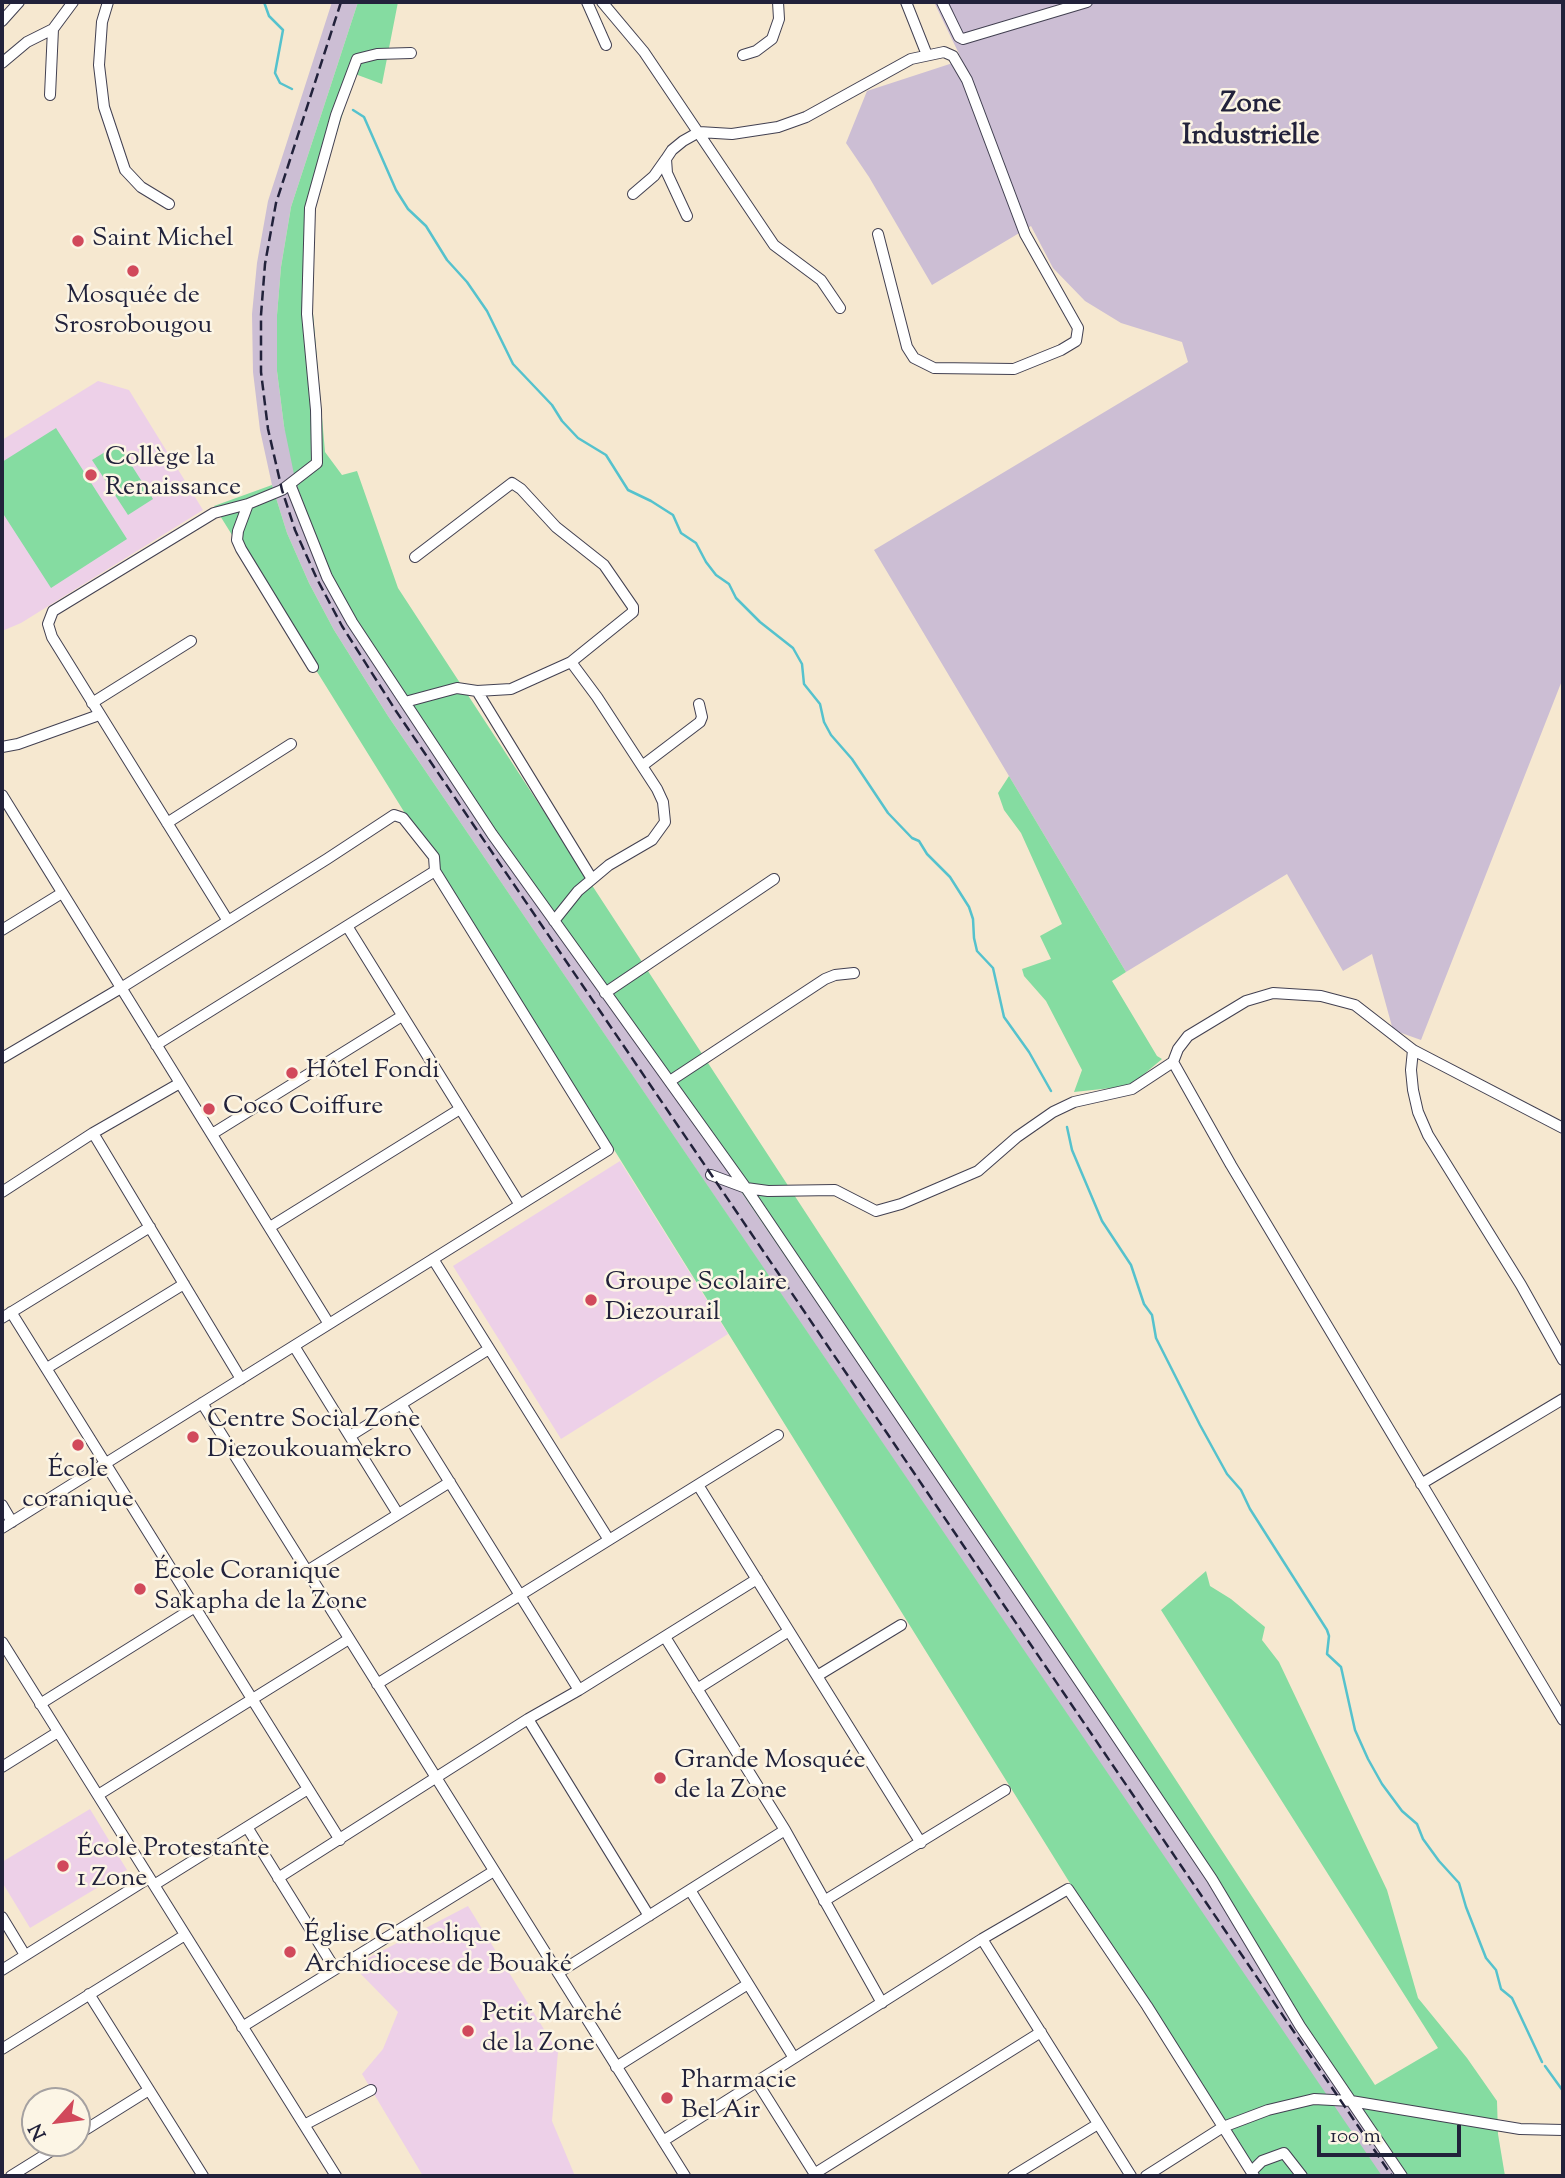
<!DOCTYPE html>
<meta charset="utf-8">
<style>
body{margin:0}
#map{position:relative;width:1565px;height:2178px;overflow:hidden;background:#f6e8d0;font-family:"Sorts Mill Goudy",serif}
canvas{display:block}
.frame{position:absolute;inset:0;border:4px solid #22223b;pointer-events:none}
.north{position:absolute;left:21px;top:2087px;width:70px;height:70px;box-sizing:border-box;background:#fcf5e5;border:2px solid #a5a1a1;border-radius:50%;rotate:242deg;font-size:19px;font-weight:700;line-height:28px;text-align:center;color:#22223b}
.north::after{content:'';display:block;margin:auto;width:24px;height:32px;background:#d1495b;clip-path:polygon(50% 0,100% 100%,50% 72%,0 100%)}
.scale{position:absolute;left:1317px;top:2125px;width:144px;height:32px;box-sizing:border-box;border:4px solid #22223b;border-top:0;padding-left:9px;font-size:21px;line-height:24px;white-space:nowrap;color:#22223b;-webkit-text-stroke:5px #fcf5e5;paint-order:stroke}
</style>
<div id="map">
<canvas width="1565" height="2178"></canvas>
<div class="frame"></div>
<div class="north">N</div>
<div class="scale">100 m</div>
</div>
<script>
const ctx = document.querySelector('canvas').getContext('2d');
ctx.lineJoin = 'round';
function paint(path, color) {
  ctx.fillStyle = color;
  ctx.fill(path, 'evenodd');
}
function toPath(rows) {
  const path = new Path2D();
  for (const r of rows) {
    path.moveTo(r[0], r[1]);
    for (let i = 2; i < r.length; i += 2) path.lineTo(r[i], r[i + 1]);
  }
  return path;
}
function stroke(path, color, width, dash) {
  ctx.strokeStyle = color;
  ctx.lineWidth = width;
  ctx.lineCap = dash ? 'butt' : 'round';
  ctx.setLineDash(dash || []);
  ctx.stroke(path);
}
function label(font, color, halo, rows, align = 'center') {
  ctx.font = font + ' "Sorts Mill Goudy",serif';
  ctx.lineWidth = 5;
  ctx.setLineDash([]);
  ctx.textBaseline = 'middle';
  ctx.strokeStyle = halo;
  ctx.fillStyle = color;
  for (const [text, x, y, turn = 0] of rows) {
    ctx.save();
    ctx.translate(x, y);
    ctx.rotate((+turn || 0) * Math.PI / 180);
    ctx.textAlign = isNaN(turn) ? turn : align;
    if (halo) ctx.strokeText(text, 0, 0);
    ctx.fillText(text, 0, 0);
    ctx.restore();
  }
}
const built = toPath([
 [98,381,129,390,203,510,21,623,2,631,2,440],
 [620,1161,728,1334,561,1439,453,1266],
 [90,1809,127,1870,30,1928,2,1882,2,1862],
 [468,1906,558,2052,552,2121,575,2176,423,2176,362,2074,383,2049,398,2012,353,1966]
]);
const industrial = toPath([
 [332,2,358,2,291,207,281,267,277,315,277,371,284,426,331,573,355,618,409,703,1101,1721,1407,2176,1381,2176,388,716,334,630,309,583,287,533,272,485,260,430,253,372,252,314,257,263,268,201],
 [934,2,1563,2,1563,678,1421,1040,1393,1030,1372,954,1343,971,1287,874,1126,972,874,550,1188,362,1182,342,1121,323,1085,301,1053,268,1031,226,932,285,869,177,846,143,867,91,962,60]
]);
const green = toPath([
 [358,2,398,2,382,84,355,74,311,216,311,290,325,452,342,475,357,471,398,588,1375,2085,1438,2048,1161,1610,1206,1571,1210,1586,1231,1599,1265,1627,1262,1640,1279,1662,1387,1890,1418,1998,1467,2058,1497,2101,1498,2134,1505,2176,1407,2176,1101,1721,409,703,355,618,331,573,310,524,295,479,284,426,277,371,277,315,281,267,291,207],
 [56,428,127,539,51,588,2,512,2,462],
 [118,444,153,499,128,515,92,460],
 [272,485,287,533,309,583,334,630,388,716,1382,2176,1252,2176,214,506],
 [1009,776,1126,972,1112,981,1157,1056,1162,1059,1130,1086,1074,1092,1082,1070,1046,1001,1024,976,1022,969,1051,959,1040,936,1062,924,1021,833,1004,810,998,793]
]);
const stream = toPath([
 [264,2,269,16,283,30,275,73,280,83,292,89],
 [353,110,364,117,396,190,408,209,426,226,447,260,467,282,487,311,513,364,552,405,562,421,578,438,606,455,628,490,651,501,673,515,681,533,696,543,706,562,716,575,729,584,736,598,760,622,793,648,802,664,804,684,820,704,824,722,831,735,852,759,888,813,912,838,919,841,927,854,950,877,969,907,973,919,974,938,977,951,993,968,1004,1017,1029,1052,1051,1091],
 [1067,1127,1072,1150,1102,1221,1131,1265,1144,1304,1152,1315,1156,1338,1200,1425,1227,1474,1241,1490,1250,1509,1327,1630,1329,1636,1327,1654,1341,1667,1355,1730,1368,1759,1382,1784,1402,1811,1417,1824,1423,1839,1439,1861,1459,1883,1466,1907,1486,1958,1496,1970,1501,1989,1512,1998,1542,2062],
 [1545,2066,1563,2091]
]);
const minor = toPath([
 [108,2,102,22,99,65,104,107,125,170,141,187,169,204],
 [587,2,606,45],
 [602,2,644,52,774,245,821,280,840,308],
 [906,2,927,55],
 [942,2,959,37,963,39,1087,2],
 [2,21,19,2],
 [743,55,756,51,772,39,779,19,778,2],
 [2,63,27,42,53,29],
 [50,95,53,29,73,2],
 [633,194,654,176,666,159],
 [687,216,667,173,666,159,672,150,683,141,699,132,732,134,778,127,806,117,911,59,944,52,953,56,967,80,1025,234,1078,328,1076,341,1061,350,1014,369,934,368,914,358,907,347,878,234],
 [290,484,327,577,352,622,492,834,746,1188,1100,1712,1212,1879,1300,2026,1402,2176],
 [248,504,238,531,237,540,241,549,313,667],
 [477,691,592,879],
 [405,702,457,688,477,691,511,689,571,662,633,612,633,607,604,565,556,527,521,489,512,483,415,557],
 [92,703,191,641],
 [2,747,18,744,99,715],
 [642,766,700,722,702,717,699,704],
 [2,795,329,1324],
 [167,823,291,744],
 [228,921,52,637,48,624,53,611,214,513,248,504,282,490,317,463,316,410,307,314,310,208,336,115,357,59,377,54,411,53],
 [554,921,578,891,609,865,652,840,665,822,663,802,657,789,597,697,571,662],
 [347,926,520,1205],
 [2,930,62,893],
 [605,993,774,879],
 [156,1045,435,871],
 [1413,1050,1411,1070,1413,1090,1418,1112,1428,1135,1521,1285,1563,1360],
 [2,1058,121,988,327,859,394,815,403,818,434,857,435,871,608,1150,2,1528],
 [1173,1062,1231,1165,1563,1720],
 [670,1081,825,979,835,975,854,973],
 [93,1133,241,1379],
 [212,1134,402,1016],
 [711,1175,746,1188,768,1191,835,1190,876,1211,901,1204,978,1171,1017,1137,1053,1112,1074,1102,1132,1089,1173,1062,1178,1049,1188,1036,1246,1001,1273,993,1321,996,1355,1005,1413,1050,1563,1128],
 [2,1192,93,1133,180,1083],
 [270,1227,460,1109],
 [433,1259,609,1540],
 [11,1312,340,1840],
 [2,1318,150,1227],
 [294,1346,398,1514],
 [47,1368,184,1284],
 [202,1403,685,2176],
 [401,1404,579,1690],
 [350,1436,489,1349],
 [1421,1484,1563,1399],
 [698,1485,921,1843],
 [2,1505,12,1522],
 [307,1571,450,1482],
 [665,1637,785,1830,882,2003],
 [2,1642,336,2176],
 [817,1676,901,1625],
 [377,1684,778,1435],
 [697,1689,789,1631],
 [40,1704,195,1607],
 [528,1719,649,1916],
 [2,1767,58,1732],
 [98,1795,349,1639],
 [247,1827,335,1969],
 [278,1878,528,1719,579,1690,757,1579],
 [154,1885,308,1789],
 [690,1890,794,2058],
 [824,1901,1005,1790],
 [2,1917,25,1955],
 [982,1939,1131,2176],
 [2,1970,149,1878],
 [558,1973,785,1830],
 [89,1994,203,2176],
 [242,2027,494,1871],
 [2,2049,185,1935],
 [616,2067,748,1984],
 [757,2082,816,2176],
 [304,2125,371,2090],
 [77,2135,149,2090],
 [663,2141,982,1939,1068,1889,1147,2006,1254,2176],
 [1252,2171,1262,2161,1284,2153,1302,2176],
 [814,2174,1041,2032],
 [11,2176,64,2143],
 [1013,2176,1098,2124],
 [1146,2176,1223,2127,1268,2110,1314,2099,1351,2101,1520,2129,1563,2130]
]);
const rail = toPath([
 [341,2,276,203,265,264,261,315,261,372,268,429,282,490,295,530,317,579,342,626,396,711,1392,2176]
]);
const markers = [
 [78,241,7,"#d1495b"],
 [133,271,7,"#d1495b"],
 [91,475,7,"#d1495b"],
 [292,1073,7,"#d1495b"],
 [209,1109,7,"#d1495b"],
 [591,1300,7,"#d1495b"],
 [193,1437,7,"#d1495b"],
 [78,1445,7,"#d1495b"],
 [140,1589,7,"#d1495b"],
 [660,1778,7,"#d1495b"],
 [63,1866,7,"#d1495b"],
 [290,1952,7,"#d1495b"],
 [468,2031,7,"#d1495b"],
 [667,2098,7,"#d1495b"]
];
const poiNames = [
 ["Saint Michel",92,241],
 ["Mosquée de",133,298,"center"],
 ["Srosrobougou",133,328,"center"],
 ["Collège la",105,460],
 ["Renaissance",105,490],
 ["Hôtel Fondi",306,1073],
 ["Coco Coiffure",223,1109],
 ["Groupe Scolaire",605,1285],
 ["Diezourail",605,1315],
 ["Centre Social Zone",207,1422],
 ["Diezoukouamekro",207,1452],
 ["École",78,1472,"center"],
 ["coranique",78,1502,"center"],
 ["École Coranique",154,1574],
 ["Sakapha de la Zone",154,1604],
 ["Grande Mosquée",674,1763],
 ["de la Zone",674,1793],
 ["École Protestante",77,1851],
 ["1 Zone",77,1881],
 ["Église Catholique",304,1937],
 ["Archidiocese de Bouaké",304,1967],
 ["Petit Marché",482,2016],
 ["de la Zone",482,2046],
 ["Pharmacie",681,2083],
 ["Bel Air",681,2113]
];
const neighbourhoodNames = [
 ["Zone",1251,106],
 ["Industrielle",1251,138]
];
paint(built, '#edd0e8');
paint(industrial, '#ccbed4');
paint(green, '#85dca1');
stroke(stream, '#55c2cd', 2.5);
stroke(minor, '#424051', 12);
stroke(minor, '#fff', 10);
stroke(rail, '#22223b', 2.5, [10, 5]);
for (const [x, y, r, color] of markers) {
  const dot = new Path2D();
  dot.arc(x, y, r, 0, 2 * Math.PI);
  ctx.fillStyle = color;
  ctx.fill(dot);
  stroke(dot, '#fcf5e5', 2.5);
}
label('26px', '#22223b', '#fcf5e5', poiNames, 'left');
label('bold 28px', '#22223b', '#fcf5e5', neighbourhoodNames);
</script>
